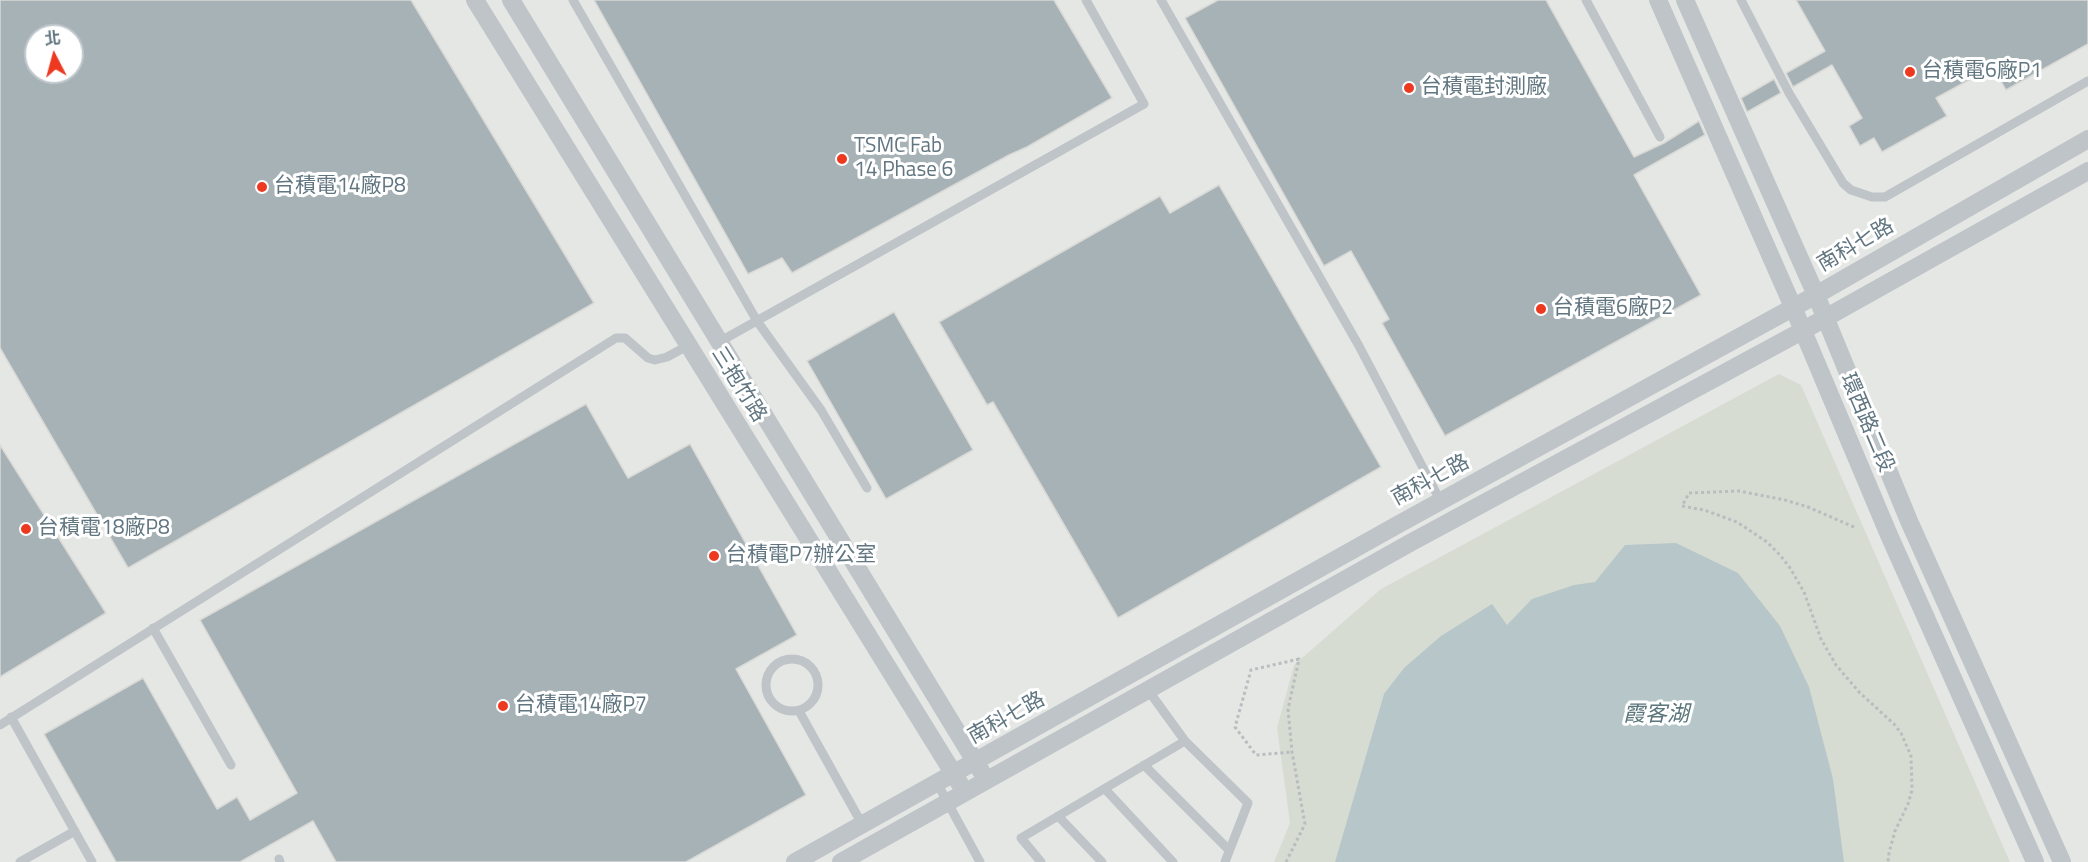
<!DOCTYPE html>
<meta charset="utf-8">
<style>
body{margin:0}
#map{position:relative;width:2088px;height:862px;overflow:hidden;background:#f7f7f4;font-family:"Titillium Web","Noto Sans TC",sans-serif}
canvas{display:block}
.north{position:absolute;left:24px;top:24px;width:60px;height:60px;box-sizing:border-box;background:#fff;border:2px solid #c0c8cd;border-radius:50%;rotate:354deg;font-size:16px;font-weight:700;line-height:24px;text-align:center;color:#617681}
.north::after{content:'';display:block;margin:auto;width:21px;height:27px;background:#ec391f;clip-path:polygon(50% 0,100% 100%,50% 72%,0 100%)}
</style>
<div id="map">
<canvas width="2088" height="862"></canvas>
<div class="north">北</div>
</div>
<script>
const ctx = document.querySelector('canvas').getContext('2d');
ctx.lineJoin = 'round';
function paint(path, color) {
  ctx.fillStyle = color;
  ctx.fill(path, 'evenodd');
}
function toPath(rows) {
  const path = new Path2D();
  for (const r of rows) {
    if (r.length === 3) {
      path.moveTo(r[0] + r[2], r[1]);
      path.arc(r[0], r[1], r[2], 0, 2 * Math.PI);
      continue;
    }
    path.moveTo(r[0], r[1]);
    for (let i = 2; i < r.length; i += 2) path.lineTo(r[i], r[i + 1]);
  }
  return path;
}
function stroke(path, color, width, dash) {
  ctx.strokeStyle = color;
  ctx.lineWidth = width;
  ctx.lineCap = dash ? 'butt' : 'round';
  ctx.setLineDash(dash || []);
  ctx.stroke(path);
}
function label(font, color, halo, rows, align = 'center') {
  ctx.font = font + ' "Titillium Web","Noto Sans TC",sans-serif';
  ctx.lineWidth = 6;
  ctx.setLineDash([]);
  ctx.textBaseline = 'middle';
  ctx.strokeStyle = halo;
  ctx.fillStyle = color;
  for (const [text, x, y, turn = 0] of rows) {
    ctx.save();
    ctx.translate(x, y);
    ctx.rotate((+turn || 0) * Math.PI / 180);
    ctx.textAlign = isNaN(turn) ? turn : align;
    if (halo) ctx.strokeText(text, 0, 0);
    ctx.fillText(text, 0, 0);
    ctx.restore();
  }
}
const built = toPath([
 [0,0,2088,0,2088,862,0,862],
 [36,36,72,36,72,72,36,72]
]);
const green = toPath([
 [1779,374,1801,385,2010,862,1274,862,1290,823,1277,728,1294,665,1381,589]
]);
const water = toPath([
 [1676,543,1738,573,1780,626,1809,687,1833,779,1844,862,1335,862,1384,694,1404,668,1441,636,1492,604,1507,625,1532,599,1574,585,1595,582,1625,545]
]);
const building = toPath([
 [0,0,411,0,594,303,128,568,0,348,0,0],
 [36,36,72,36,72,72,36,72,36,36],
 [594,0,1054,0,1112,98,1027,147,1009,155,792,273,782,258,748,274,594,0],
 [1218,0,1546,0,1634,157,1664,143,1699,121,1705,135,1634,175,1701,295,1445,436,1382,323,1389,319,1351,251,1324,266,1185,18,1218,0],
 [1796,0,2088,0,2088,44,2006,90,1993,67,1936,98,1947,116,1882,152,1874,138,1860,146,1849,126,1862,118,1832,65,1793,87,1786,73,1825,51,1796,0],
 [1774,79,1781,93,1747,112,1741,98,1774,79],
 [1219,185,1381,467,1118,618,993,402,987,405,939,322,1160,196,1170,213,1219,185],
 [894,312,973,450,886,499,807,361,894,312],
 [586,404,628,478,690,444,797,635,736,669,806,795,686,862,336,862,313,821,240,862,116,862,44,734,143,678,217,809,237,797,250,820,297,793,200,620,586,404],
 [0,445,106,613,0,677,0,445]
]);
const path = toPath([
 [1854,527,1808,507,1785,500,1739,491,1689,493,1682,506,1704,510,1737,522,1767,542,1780,555,1790,568,1804,592,1821,639,1836,665,1859,692,1894,724,1901,733,1911,756,1912,790,1908,804,1895,831,1889,853,1888,862],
 [1286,862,1305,824,1292,752,1288,709,1299,659,1251,670,1235,727,1256,755,1292,752]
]);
const service = toPath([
 [573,0,757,321,821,410,867,488],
 [1161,0,1359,346,1441,502],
 [1586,0,1660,137],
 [1741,0,1789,93,1843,183,1851,190,1872,197,1885,197,2088,81],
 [719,342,1144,104,1086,0],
 [153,628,231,765],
 [792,685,26],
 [1148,690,1185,741,1248,803,1225,862],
 [799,711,862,824],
 [11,717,92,862],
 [0,725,616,338,625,338,648,358,655,360,667,357,687,346],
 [1144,765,1229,850],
 [937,783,980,862],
 [1105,789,1173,862],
 [1058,816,1102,862],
 [279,859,280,862],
 [20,862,75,831],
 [1041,862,1021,838,1185,741]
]);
const minor = toPath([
 [475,0,960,784],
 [511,0,981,771],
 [1658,0,1793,307,1889,535,2035,862],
 [1685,0,1816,295,1909,521,2062,862],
 [795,862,1399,524,1816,295,2088,139],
 [841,862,1410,543,1802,331,2088,171]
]);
const markers = [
 [1910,72,6,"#ec391f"],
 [1409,88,6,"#ec391f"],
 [842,159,6,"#ec391f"],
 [262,187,6,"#ec391f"],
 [1541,309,6,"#ec391f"],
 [26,529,6,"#ec391f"],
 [714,556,6,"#ec391f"],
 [503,706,6,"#ec391f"]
];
const poiNames = [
 ["台積電6廠P1",1922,72],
 ["台積電封測廠",1421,88],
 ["TSMC Fab",854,147],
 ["14 Phase 6",854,171],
 ["台積電14廠P8",274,187],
 ["台積電6廠P2",1553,309],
 ["台積電18廠P8",38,529],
 ["台積電P7辦公室",726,556],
 ["台積電14廠P7",515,706]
];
const streetNames = [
 ["南科七路",1856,246,-30],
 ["三抱竹路",738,385,58],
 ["環西路二段",1866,423,67],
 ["南科七路",1431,481,-28],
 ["南科七路",1007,719,-29]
];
const waterNames = [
 ["霞客湖",1656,716]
];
paint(built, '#e5e7e5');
paint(green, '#d7dcd3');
paint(water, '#b6c6c9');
paint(building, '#a7b2b6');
stroke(building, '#d9d9d6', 1.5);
stroke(path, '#b8bdbf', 3, [3, 3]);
stroke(service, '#bec4c7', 9);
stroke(minor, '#bec4c7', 18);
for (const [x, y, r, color] of markers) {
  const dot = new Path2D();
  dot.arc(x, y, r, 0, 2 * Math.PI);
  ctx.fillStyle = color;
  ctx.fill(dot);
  stroke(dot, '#fff', 2);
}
label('21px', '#617681', '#fff', poiNames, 'left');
label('21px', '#617681', '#fff', streetNames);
label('italic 22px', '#5b767c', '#fff', waterNames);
</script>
